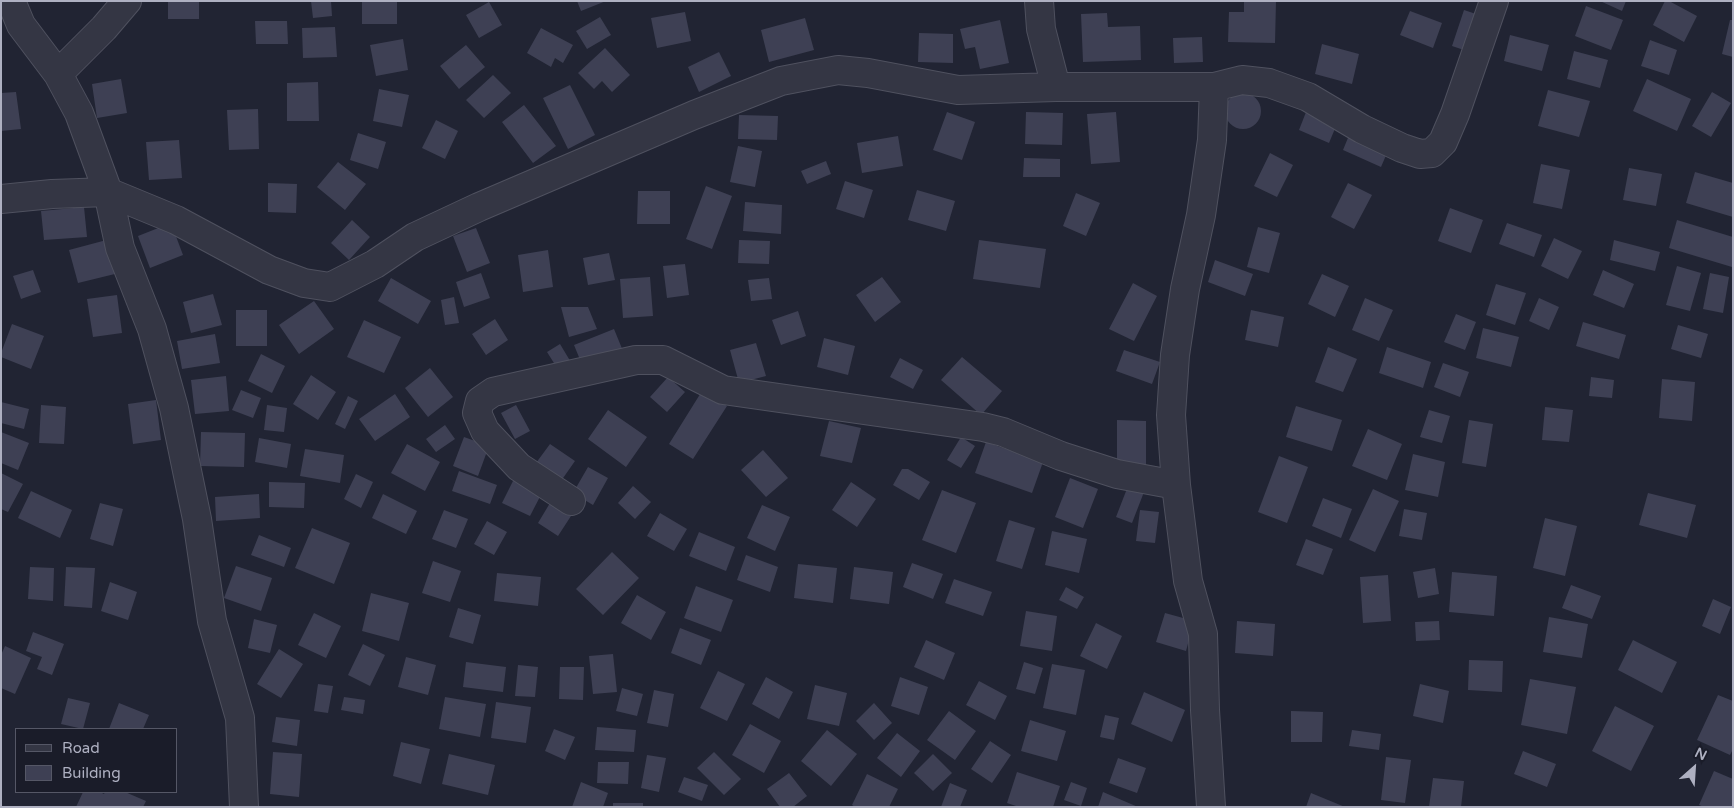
<!DOCTYPE html>
<style>
body{margin:0}
#map{position:relative;width:1734px;height:808px;overflow:hidden;background:#212433;font-family:"Varela Round",sans-serif}
canvas{display:block}
.frame{position:absolute;inset:0;border:2px solid #aeb0c1;pointer-events:none}
.legend{position:absolute;left:15px;top:728px;width:162px;height:65px;box-sizing:border-box;background:#1a1c29;border:1px solid #555766;margin:0;padding:6px 9px;list-style:none;font-size:15px;color:#aeb0c1}
.legend li{display:flex;align-items:center;gap:10px;height:25px}
.legend b{width:25px;border:1px solid #555766}
.north{position:absolute;left:1669px;top:743px;width:50px;height:50px;-webkit-text-stroke:4px #1a1c29;paint-order:stroke;rotate:26deg;font-size:14px;font-weight:700;line-height:20px;text-align:center;color:#aeb0c1}
.north::after{content:'';display:block;margin:auto;width:18px;height:22px;background:#aeb0c1;clip-path:polygon(50% 0,100% 100%,50% 72%,0 100%)}
</style>
<div id="map">
<canvas width="1734" height="808"></canvas>
<div class="frame"></div>
<ul class="legend">
<li><b style="height:6px;background:#343644"></b>Road</li>
<li><b style="height:14px;background:#3e4054"></b>Building</li>
</ul>
<div class="north">N</div>
</div>
<script>
const ctx = document.querySelector('canvas').getContext('2d');
ctx.lineJoin = 'round';
function paint(path, color) {
  ctx.fillStyle = color;
  ctx.fill(path, 'evenodd');
}
function toPath(rows) {
  const path = new Path2D();
  for (const r of rows) {
    if (r.length === 3) {
      path.moveTo(r[0] + r[2], r[1]);
      path.arc(r[0], r[1], r[2], 0, 2 * Math.PI);
      continue;
    }
    path.moveTo(r[0], r[1]);
    for (let i = 2; i < r.length; i += 2) path.lineTo(r[i], r[i + 1]);
  }
  return path;
}
function stroke(path, color, width, dash) {
  ctx.strokeStyle = color;
  ctx.lineWidth = width;
  ctx.lineCap = dash ? 'butt' : 'round';
  ctx.setLineDash(dash || []);
  ctx.stroke(path);
}
const building = toPath([
 [168,1,199,1,199,19,168,19],
 [311,1,331,1,332,16,313,18],
 [362,1,397,1,397,24,362,24],
 [577,1,606,1,581,11],
 [1244,1,1276,1,1275,43,1228,42,1229,12,1244,12],
 [1600,1,1626,1,1622,11],
 [1665,1,1669,1,1697,16,1684,42,1653,25],
 [489,2,502,25,479,38,466,15],
 [1586,6,1623,20,1611,50,1575,36],
 [1464,10,1482,16,1470,52,1452,46],
 [1410,11,1442,23,1433,48,1400,35],
 [685,12,691,41,657,48,651,18],
 [1107,13,1108,27,1140,26,1141,60,1083,62,1081,14],
 [600,17,611,35,587,49,576,31],
 [805,18,814,50,769,62,761,30],
 [1000,20,1009,63,980,69,975,47,965,49,960,29],
 [1730,20,1733,20,1733,57,1722,54],
 [255,21,287,21,288,44,256,44],
 [335,27,337,57,303,58,302,28],
 [541,28,573,45,563,63,555,58,551,67,527,53],
 [919,33,953,34,953,63,918,62],
 [1510,35,1549,45,1542,71,1504,61],
 [1202,37,1203,62,1174,63,1173,38],
 [403,39,408,70,376,76,370,45],
 [1650,40,1677,50,1669,75,1641,66],
 [1322,44,1359,54,1352,84,1315,74],
 [466,45,485,67,459,89,440,66],
 [605,48,630,75,612,92,602,81,594,89,578,73],
 [1574,51,1608,60,1600,88,1567,79],
 [719,52,731,76,699,92,688,67],
 [493,75,511,93,484,118,466,100],
 [121,79,127,113,97,118,92,84],
 [1647,79,1691,99,1677,131,1633,111],
 [318,82,319,121,287,121,287,83],
 [570,85,595,135,568,149,543,98],
 [379,89,409,95,402,127,373,121],
 [1548,90,1590,101,1579,137,1538,126],
 [16,92,21,129,1,131,1,93],
 [1712,92,1731,103,1711,137,1692,126],
 [1243,111,18],
 [524,105,556,146,533,163,502,122],
 [1308,107,1339,119,1329,143,1299,130],
 [258,109,259,149,229,150,227,110],
 [947,112,975,122,962,160,933,150],
 [1026,112,1063,113,1062,145,1025,144],
 [1116,112,1120,162,1091,164,1087,114],
 [739,115,778,116,777,140,738,139],
 [436,120,458,131,445,159,422,148],
 [1352,128,1390,146,1381,167,1343,150],
 [358,133,386,142,378,169,350,160],
 [898,136,903,166,862,173,857,143],
 [179,140,182,178,149,180,146,142],
 [738,146,762,151,755,187,730,182],
 [1270,153,1293,165,1277,197,1254,186],
 [1024,158,1060,159,1060,177,1023,177],
 [826,161,831,174,807,184,801,171],
 [338,162,366,184,345,210,317,187],
 [1541,164,1570,170,1562,209,1533,203],
 [1629,168,1662,174,1656,206,1623,200],
 [1695,172,1733,183,1733,217,1686,203],
 [845,181,873,190,864,218,836,209],
 [268,183,297,184,296,213,268,212],
 [1348,183,1372,195,1354,229,1331,217],
 [706,186,732,196,712,249,686,239],
 [917,190,955,201,946,231,908,220],
 [638,191,670,191,670,224,637,224],
 [1076,193,1100,203,1086,236,1063,226],
 [745,202,782,205,781,234,743,231],
 [84,207,87,237,44,240,41,211],
 [1450,208,1483,220,1471,253,1438,241],
 [352,220,370,237,349,260,331,243],
 [1677,220,1733,237,1732,267,1669,248],
 [171,223,183,255,150,268,138,236],
 [1507,223,1542,235,1534,257,1499,244],
 [1258,227,1280,233,1269,273,1247,267],
 [476,228,490,263,467,272,453,236],
 [114,238,123,272,78,283,69,250],
 [1554,238,1582,251,1568,279,1541,266],
 [739,240,770,241,769,264,738,263],
 [979,240,1046,249,1040,288,973,279],
 [1614,240,1660,252,1655,271,1610,260],
 [548,250,553,287,523,292,518,255],
 [609,253,615,280,588,285,583,258],
 [1215,260,1253,274,1245,296,1208,282],
 [685,264,689,295,667,298,663,266],
 [1677,266,1701,273,1690,311,1666,305],
 [33,270,41,292,21,299,13,276],
 [1603,270,1634,284,1624,308,1593,295],
 [481,273,490,298,464,307,456,282],
 [1710,273,1729,277,1723,313,1703,309],
 [1322,274,1349,286,1335,317,1308,304],
 [650,277,653,316,623,318,620,279],
 [882,277,901,302,875,322,856,295],
 [391,278,431,301,418,324,378,301],
 [769,278,772,299,751,301,748,280],
 [1133,283,1157,296,1134,341,1109,329],
 [1496,284,1526,293,1515,325,1486,315],
 [213,294,222,325,191,333,183,302],
 [117,295,122,333,93,337,87,299],
 [454,297,459,323,445,325,441,300],
 [1365,298,1393,310,1379,341,1352,330],
 [1539,298,1559,307,1549,330,1529,321],
 [314,301,334,329,299,354,279,325],
 [561,307,588,307,597,329,569,337],
 [236,310,267,310,267,346,236,346],
 [1251,310,1284,317,1278,347,1245,340],
 [798,311,806,336,781,345,772,320],
 [1456,314,1476,322,1465,350,1444,342],
 [495,319,508,340,486,355,472,334],
 [364,320,401,337,384,373,347,357],
 [1583,322,1626,335,1619,359,1576,346],
 [12,324,44,336,31,369,1,357,1,353],
 [1678,325,1708,334,1701,358,1671,349],
 [1483,328,1519,337,1511,367,1476,358],
 [614,329,623,351,583,367,574,345],
 [215,334,220,363,182,369,177,341],
 [824,338,855,346,848,375,817,367],
 [756,343,766,376,739,383,730,350],
 [560,344,572,364,559,371,547,352],
 [1328,347,1357,359,1343,392,1315,382],
 [1387,347,1431,362,1423,388,1379,373],
 [1124,350,1160,362,1152,384,1116,371],
 [261,354,285,366,272,393,248,381],
 [962,357,1002,391,981,415,941,380],
 [900,358,923,370,913,389,890,377],
 [1443,363,1469,372,1460,397,1434,387],
 [430,368,453,397,428,417,405,388],
 [311,375,336,392,318,420,293,404],
 [226,376,229,411,195,414,191,380],
 [668,377,685,392,667,412,650,397],
 [1591,377,1614,380,1612,398,1589,396],
 [1662,379,1695,382,1692,421,1659,418],
 [241,390,261,398,253,418,232,410],
 [702,391,727,406,693,459,669,444],
 [395,394,410,417,375,441,359,419],
 [348,396,358,401,345,429,335,424],
 [156,400,161,440,133,444,128,404],
 [1,402,29,409,24,429,1,423],
 [41,405,66,407,64,444,39,443],
 [267,405,287,408,284,432,264,430],
 [516,405,530,431,515,439,501,413],
 [1296,406,1342,420,1332,451,1286,437],
 [1545,407,1573,410,1569,442,1542,440],
 [608,410,647,437,626,467,588,439],
 [1429,410,1450,416,1442,443,1420,437],
 [1117,420,1146,421,1146,465,1117,464],
 [1469,420,1493,424,1486,467,1462,463],
 [829,421,861,428,852,463,820,456],
 [445,425,455,439,436,452,426,439],
 [1368,429,1402,444,1387,480,1352,466],
 [1,432,29,443,18,470,1,463],
 [201,432,245,433,244,467,200,466],
 [464,437,489,446,478,476,453,466],
 [961,437,975,446,961,468,947,460],
 [259,438,291,444,287,468,255,462],
 [986,442,1043,462,1032,493,975,473],
 [407,444,440,462,425,491,391,473],
 [550,444,575,461,561,481,536,463],
 [305,449,344,455,340,483,300,476],
 [763,450,788,478,766,497,741,470],
 [1413,454,1445,462,1438,497,1405,490],
 [1279,456,1308,467,1287,523,1258,512],
 [588,467,608,478,593,505,573,493],
 [902,469,908,469,930,482,919,500,893,485],
 [459,471,497,485,490,504,452,491],
 [1,473,23,484,8,512,1,509],
 [517,473,545,487,530,516,502,503],
 [356,474,373,482,361,508,344,499],
 [1070,478,1098,489,1083,528,1055,517],
 [269,482,305,483,304,508,269,507],
 [851,482,876,499,857,527,832,510],
 [633,486,651,502,635,519,618,503],
 [1128,486,1144,492,1132,523,1116,517],
 [1373,489,1399,501,1375,552,1349,540],
 [942,490,976,503,956,553,922,540],
 [31,491,72,510,60,538,18,518],
 [1648,493,1696,505,1687,538,1639,525],
 [259,494,260,518,216,521,215,497],
 [383,494,417,511,406,534,372,518],
 [1323,498,1352,509,1341,538,1312,526],
 [100,503,123,509,113,546,90,539],
 [550,503,571,516,558,536,538,523],
 [762,505,790,517,775,551,747,538],
 [1404,509,1427,513,1422,540,1399,536],
 [444,510,468,519,456,548,432,539],
 [1140,510,1159,512,1155,543,1136,541],
 [660,513,687,529,674,551,647,536],
 [1545,518,1577,526,1565,576,1533,568],
 [1009,520,1035,528,1022,569,996,561],
 [487,521,507,532,494,555,474,544],
 [312,528,350,543,334,584,295,568],
 [1052,531,1087,539,1079,573,1045,565],
 [699,532,735,547,726,571,689,556],
 [259,535,291,548,284,567,251,555],
 [1306,539,1333,549,1323,575,1296,565],
 [612,552,639,578,603,615,576,589],
 [746,555,778,567,770,592,737,580],
 [433,561,461,571,450,602,422,593],
 [912,563,943,574,933,599,903,587],
 [798,564,837,568,833,603,794,598],
 [236,566,272,578,261,611,224,598],
 [30,567,54,568,53,601,28,599],
 [66,567,95,568,92,608,64,606],
 [854,567,893,572,889,604,850,599],
 [1435,568,1439,594,1418,598,1413,572],
 [1452,572,1497,576,1494,616,1449,612],
 [497,573,541,577,538,606,494,601],
 [1388,575,1391,621,1363,623,1360,577],
 [954,579,992,592,983,616,945,603],
 [110,582,137,592,128,620,101,611],
 [1571,585,1601,596,1592,619,1562,608],
 [696,586,733,600,721,632,684,618],
 [1066,587,1084,597,1077,609,1059,600],
 [371,593,409,603,399,641,362,631],
 [637,595,666,612,651,640,621,623],
 [1713,599,1731,607,1720,634,1702,626],
 [458,608,481,615,473,644,449,637],
 [1026,611,1057,616,1052,651,1020,646],
 [314,613,341,626,326,658,298,645],
 [1165,613,1194,621,1186,651,1156,642],
 [1549,617,1588,624,1582,658,1543,652],
 [254,619,277,625,270,653,248,648],
 [1237,621,1275,624,1273,656,1235,653],
 [1439,621,1440,640,1416,641,1415,622],
 [1096,623,1122,636,1107,669,1080,656],
 [680,628,711,640,701,665,671,653],
 [33,632,64,644,52,675,37,669,42,657,26,651],
 [926,640,955,653,944,680,914,667],
 [1633,640,1677,662,1662,693,1618,670],
 [363,644,385,655,370,686,348,675],
 [5,646,31,658,15,694,1,688,1,655],
 [279,649,303,664,281,698,257,684],
 [613,654,617,692,593,694,589,656],
 [406,657,436,665,428,695,398,687],
 [1469,660,1503,661,1502,692,1468,690],
 [466,662,506,667,503,692,463,687],
 [1024,662,1043,668,1035,694,1016,689],
 [1052,664,1085,670,1076,715,1043,708],
 [518,665,538,667,535,697,515,696],
 [560,667,584,667,583,700,559,699],
 [718,671,745,684,727,721,700,708],
 [766,677,793,692,779,719,752,704],
 [900,677,928,687,919,715,891,706],
 [1530,679,1576,687,1567,734,1521,725],
 [979,681,1007,696,995,720,966,705],
 [318,684,333,686,328,713,314,711],
 [1420,684,1449,691,1443,723,1413,716],
 [815,685,847,693,839,726,807,719],
 [622,688,643,694,637,716,616,711],
 [654,690,674,694,668,727,647,723],
 [1144,692,1185,710,1172,742,1131,724],
 [1718,695,1733,701,1733,749,1730,755,1697,740],
 [344,697,365,700,363,714,341,710],
 [445,697,486,704,480,737,439,729],
 [68,698,90,703,83,729,61,724],
 [496,702,531,707,526,743,491,738],
 [119,703,149,715,143,729,109,729],
 [874,703,892,723,874,740,856,721],
 [1615,706,1654,726,1631,771,1592,751],
 [949,711,976,731,955,760,927,740],
 [1291,711,1323,712,1322,742,1291,742],
 [1105,715,1119,718,1114,740,1100,737],
 [276,717,300,720,297,746,272,742],
 [1030,720,1066,731,1057,761,1021,751],
 [750,724,781,741,764,773,732,755],
 [597,727,636,730,634,752,595,750],
 [554,729,575,737,565,760,545,751],
 [827,730,857,754,831,786,801,761],
 [1352,730,1381,734,1379,750,1349,746],
 [897,733,920,751,901,777,877,758],
 [990,741,1011,755,992,783,971,769],
 [401,742,430,749,421,784,393,776],
 [1523,751,1556,764,1547,787,1514,774],
 [273,752,302,754,299,797,270,794],
 [714,752,741,779,724,795,697,768],
 [449,754,495,765,488,795,442,784],
 [933,754,952,773,933,791,914,773],
 [647,755,666,758,659,792,641,788],
 [1386,757,1411,760,1405,803,1381,800],
 [1118,758,1146,768,1137,793,1109,783],
 [598,762,629,762,628,784,597,783],
 [1714,771,1733,779,1732,807,1704,807,1699,805],
 [1017,772,1060,786,1053,807,1019,807,1007,803],
 [789,773,807,796,793,807,780,807,767,789],
 [867,774,898,789,889,807,855,807,852,805],
 [684,777,708,785,702,801,678,792],
 [1433,778,1464,781,1461,807,1429,807],
 [581,782,608,793,603,807,572,807],
 [1071,782,1087,788,1081,806,1064,800],
 [950,783,967,790,960,807,941,807],
 [83,792,100,792,104,794,105,792,125,792,146,801,143,807,76,807],
 [1103,792,1138,807,1098,807],
 [1311,793,1345,807,1306,807],
 [613,803,643,803,643,807,613,807]
]);
const minor = toPath([
 [11,1,21,25,58,74,79,113,108,192,120,248,152,329,174,408,197,519,212,621,240,718,244,807],
 [58,74,104,28,127,1],
 [1056,87,1214,87,1212,140,1201,215,1185,289,1175,355,1171,415,1176,485,1188,581,1203,634,1205,710,1211,807],
 [1214,87,1242,80,1269,83,1308,97,1362,129,1402,148,1420,154,1432,153,1443,142,1455,114,1494,1],
 [1,199,52,194,108,192,176,220,269,270,304,283,330,287,375,264,415,237,479,207,694,115,781,81,838,70,868,73,958,90,1056,87,1041,29,1039,1],
 [571,501,519,467,485,431,477,413,480,401,493,392,636,360,663,360,723,390,983,427,1003,432,1061,456,1117,474,1176,485]
]);
paint(building, '#3e4054');
stroke(minor, '#4f515f', 30);
stroke(minor, '#343644', 28);
</script>
